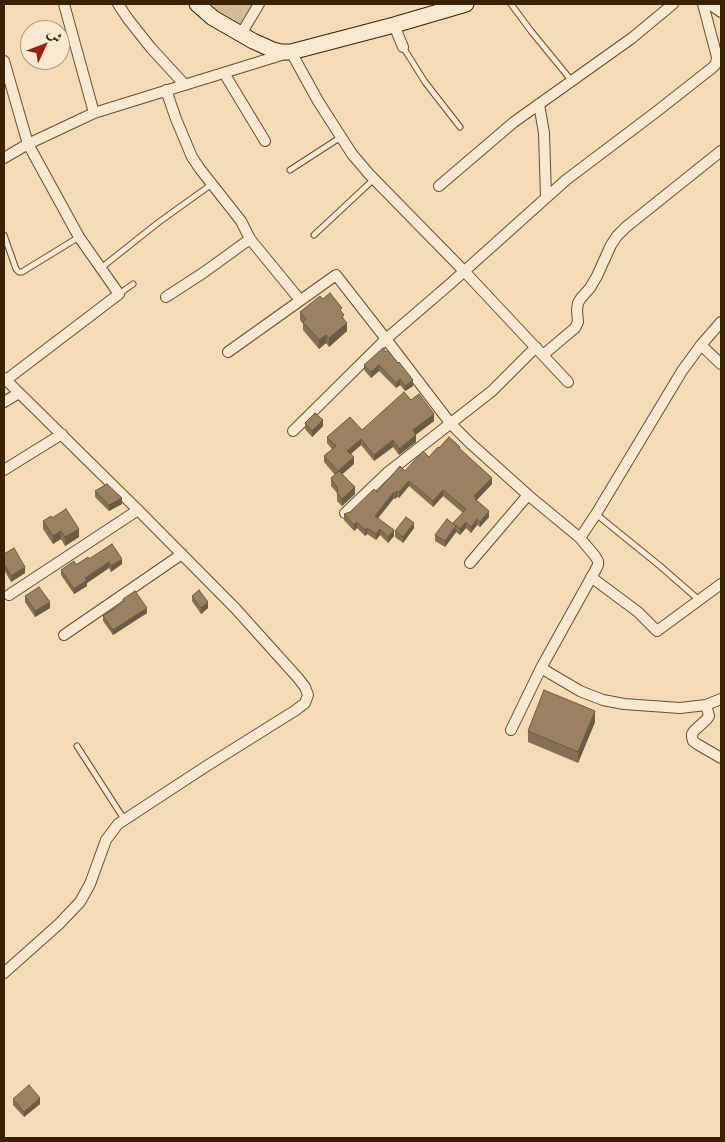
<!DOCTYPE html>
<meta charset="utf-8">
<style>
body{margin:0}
#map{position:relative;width:725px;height:1142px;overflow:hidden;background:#f2dbb5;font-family:"Gentium Book Plus",Amiri,serif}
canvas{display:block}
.frame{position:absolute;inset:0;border:5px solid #382202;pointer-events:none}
.north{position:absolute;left:20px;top:20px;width:50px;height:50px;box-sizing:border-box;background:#f7e8cf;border:1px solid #ab997d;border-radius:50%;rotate:47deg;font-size:14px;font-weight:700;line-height:20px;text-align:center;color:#382202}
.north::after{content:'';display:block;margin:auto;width:18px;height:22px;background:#8f2418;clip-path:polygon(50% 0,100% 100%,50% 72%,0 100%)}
</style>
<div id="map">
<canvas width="725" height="1142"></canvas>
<div class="frame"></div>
<div class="north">ش</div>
</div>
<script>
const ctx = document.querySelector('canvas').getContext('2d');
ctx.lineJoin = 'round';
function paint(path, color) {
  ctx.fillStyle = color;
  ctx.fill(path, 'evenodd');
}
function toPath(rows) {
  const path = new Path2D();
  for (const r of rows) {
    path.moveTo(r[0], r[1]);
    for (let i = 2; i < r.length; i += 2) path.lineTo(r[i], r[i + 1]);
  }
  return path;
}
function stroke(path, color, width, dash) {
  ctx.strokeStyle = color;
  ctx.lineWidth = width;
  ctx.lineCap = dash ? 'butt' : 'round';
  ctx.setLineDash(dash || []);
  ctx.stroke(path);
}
const green = toPath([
 [215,4,253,4,240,25,212,9]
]);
const lane = toPath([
 [511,4,531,31,571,80],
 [403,47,425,82,460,127],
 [290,170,341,137],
 [4,235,16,269,19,272,22,272,79,237],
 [314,235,374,179],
 [101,268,159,222,212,184],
 [119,294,133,284],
 [596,514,660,566,699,600],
 [77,746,124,819]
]);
const street = toPath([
 [64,4,94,113],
 [118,4,128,19,151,48,185,85],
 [708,4,711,5,721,12],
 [394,25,403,47],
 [241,34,259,4],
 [4,61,28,144,79,237,119,294,6,380],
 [224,73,265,141],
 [166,90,176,119,192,157,200,169,241,221,250,239,300,300],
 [539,104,544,133,546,197],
 [4,158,28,144,94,113,291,52,318,101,352,154,369,174,464,271,568,382],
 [439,186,514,122,632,38,673,4],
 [166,297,203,273,250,239],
 [701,345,721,364],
 [228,352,336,275,386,339,451,424,470,443,528,495,580,538,595,556,598,561,598,565,596,569,541,668,511,730],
 [543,355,575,328,578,322,577,310,578,303,581,298,590,288,597,276,611,245,617,236,626,227,721,151],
 [4,378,138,510,235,608,298,678,305,687,308,695,305,703,296,710,205,767,118,824,106,840,90,884,80,902,59,924,4,973],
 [4,402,19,393],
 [293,431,386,339,450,284,566,180,656,112,712,68,716,64,717,57,703,4],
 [4,470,62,434],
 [345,513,387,473,492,391,536,347],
 [580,538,596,514,682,371,701,345,721,322],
 [470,563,528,495],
 [591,577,638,612,657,631,721,584],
 [9,595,138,510],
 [64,635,182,554],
 [541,668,580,691,603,700,624,704,680,708,706,705,721,699],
 [706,705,709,716,707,719,694,731,692,734,692,737,693,741,697,744,721,758]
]);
const secondary = toPath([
 [197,4,213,18,253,41,273,50,281,52,291,52,394,25,466,4]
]);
const wall = toPath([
 [323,299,342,313,347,331,329,347,326,343,319,349,303,330,303,324,300,320,300,312],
 [386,352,413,386,405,391,400,385,396,388,379,371,371,378,364,370,364,365],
 [411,400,434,421,416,434,416,442,399,455,393,447,374,461,361,445,351,454,354,464,342,474,355,494,342,506,337,501,337,493,331,486,331,478,335,475,324,462,324,456,332,449,327,443,327,437,362,430],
 [305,423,323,426,312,437,305,429],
 [439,448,460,450,492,484,476,500,489,517,480,527,477,525,471,533,466,528,460,535,456,532,445,547,435,541,435,535,453,524,453,523,463,513,443,496,433,507,409,486,399,498,397,497,395,499,394,498,378,518,394,536,388,543,380,535,376,540,367,534,365,536,357,528,354,531,344,520,344,514,350,512,377,492,405,471,429,457],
 [95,491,122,504,109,511,95,497],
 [52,518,79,537,65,546,61,539,53,544,43,529,43,521],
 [414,528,403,543,395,537,395,531],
 [4,554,25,573,11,582,4,570],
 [89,559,122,564,111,572,109,568,87,583,87,586,74,594,61,575,61,570],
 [25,596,50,608,35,617,25,602],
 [192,596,208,608,201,614,192,601],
 [123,599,147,613,113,635,103,621,103,616,123,603],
 [595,722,578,763,528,742,528,731],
 [13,1099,40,1104,24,1117,13,1105]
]);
const shadedWall = toPath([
 [347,323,347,331,329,347,329,338],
 [326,335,326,343,319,349,319,340],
 [379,365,379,371,371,378,371,372],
 [400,379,400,385,396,388,396,383],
 [413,380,413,386,405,391,405,386],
 [434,414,434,421,413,437,413,430],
 [323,420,323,426,312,437,312,431],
 [416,435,416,442,399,455,399,449],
 [361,439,361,445,347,457,347,451],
 [393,440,393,447,374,461,374,455],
 [354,457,354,464,338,478,338,471],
 [492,478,492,484,476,501,474,496],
 [409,481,409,486,399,498,399,492],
 [355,487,355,494,342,506,342,499],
 [443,490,443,496,433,507,433,501],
 [397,491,397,497,395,499,395,493],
 [394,492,394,498,375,522,375,516],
 [122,498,122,504,109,511,109,505],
 [489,511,489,517,480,527,480,522],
 [477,519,477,525,471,533,471,527],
 [357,522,357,528,354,531,354,525],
 [466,522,466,528,460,535,460,529],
 [414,523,414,528,403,543,403,537],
 [456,526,456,532,445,547,445,541],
 [367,528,367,534,365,536,365,530],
 [79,529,79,537,65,546,65,537],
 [380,529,380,535,376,540,376,534],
 [394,530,394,536,388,543,388,537],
 [61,531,61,539,53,544,53,536],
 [122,559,122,564,111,572,111,566],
 [109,562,109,568,87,583,87,586,74,594,74,589,85,578],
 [25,567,25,573,11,582,11,576],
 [50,602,50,608,35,617,35,611],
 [208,602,208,608,201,614,201,608],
 [147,608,147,613,113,635,113,630],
 [595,711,595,722,578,763,578,752],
 [40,1098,40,1104,24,1117,24,1112]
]);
const building = toPath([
 [330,293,342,308,340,310,344,315,342,317,347,323,329,338,326,335,319,340,303,322,306,319,300,312,320,296,323,299,330,293],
 [383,348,386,352,388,351,398,363,399,362,413,380,405,386,400,379,396,383,379,365,371,372,364,365,383,348],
 [404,392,411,400,419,394,434,414,413,430,416,435,399,449,393,440,374,455,361,439,347,451,354,457,338,471,324,456,336,446,327,437,350,417,362,430,404,392],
 [315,413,323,420,312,431,305,423,315,413],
 [449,437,460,447,459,448,492,478,474,496,476,497,475,499,489,511,480,522,477,519,471,527,466,522,460,529,453,523,466,509,443,490,433,501,409,481,399,492,397,491,395,493,394,492,375,516,394,530,388,537,380,529,376,534,367,528,365,530,357,522,354,525,344,514,350,512,374,489,377,492,400,466,405,471,423,451,429,457,438,447,439,448,449,437],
 [339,471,355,487,342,499,337,493,338,492,337,490,338,489,331,478,339,471],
 [107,484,122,498,109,505,95,491,107,484],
 [66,509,79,529,65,537,61,531,53,536,43,521,51,516,52,518,66,509],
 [406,517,414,523,403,537,395,531,406,517],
 [447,519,456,526,445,541,435,535,447,519],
 [112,544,122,559,111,566,109,562,85,578,87,580,74,589,61,570,74,561,76,565,88,557,89,559,112,544],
 [14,548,25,567,11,576,4,564,4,554,14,548],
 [39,587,50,602,35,611,25,596,39,587],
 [199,590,208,602,201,608,192,596,199,590],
 [135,591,147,608,113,630,103,616,124,602,123,599,135,591],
 [544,690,595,711,578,752,528,731,544,690],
 [29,1085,40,1098,24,1112,13,1099,29,1085]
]);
paint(green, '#d2bc97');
stroke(lane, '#66502f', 7);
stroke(street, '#66502f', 12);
stroke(secondary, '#382202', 17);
stroke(lane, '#f7e8cf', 5);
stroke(street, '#f7e8cf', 10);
stroke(secondary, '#f7e8cf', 15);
paint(wall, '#847052');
paint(shadedWall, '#6b5b42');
paint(building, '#99825f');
stroke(building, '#6b5b42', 1);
</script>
